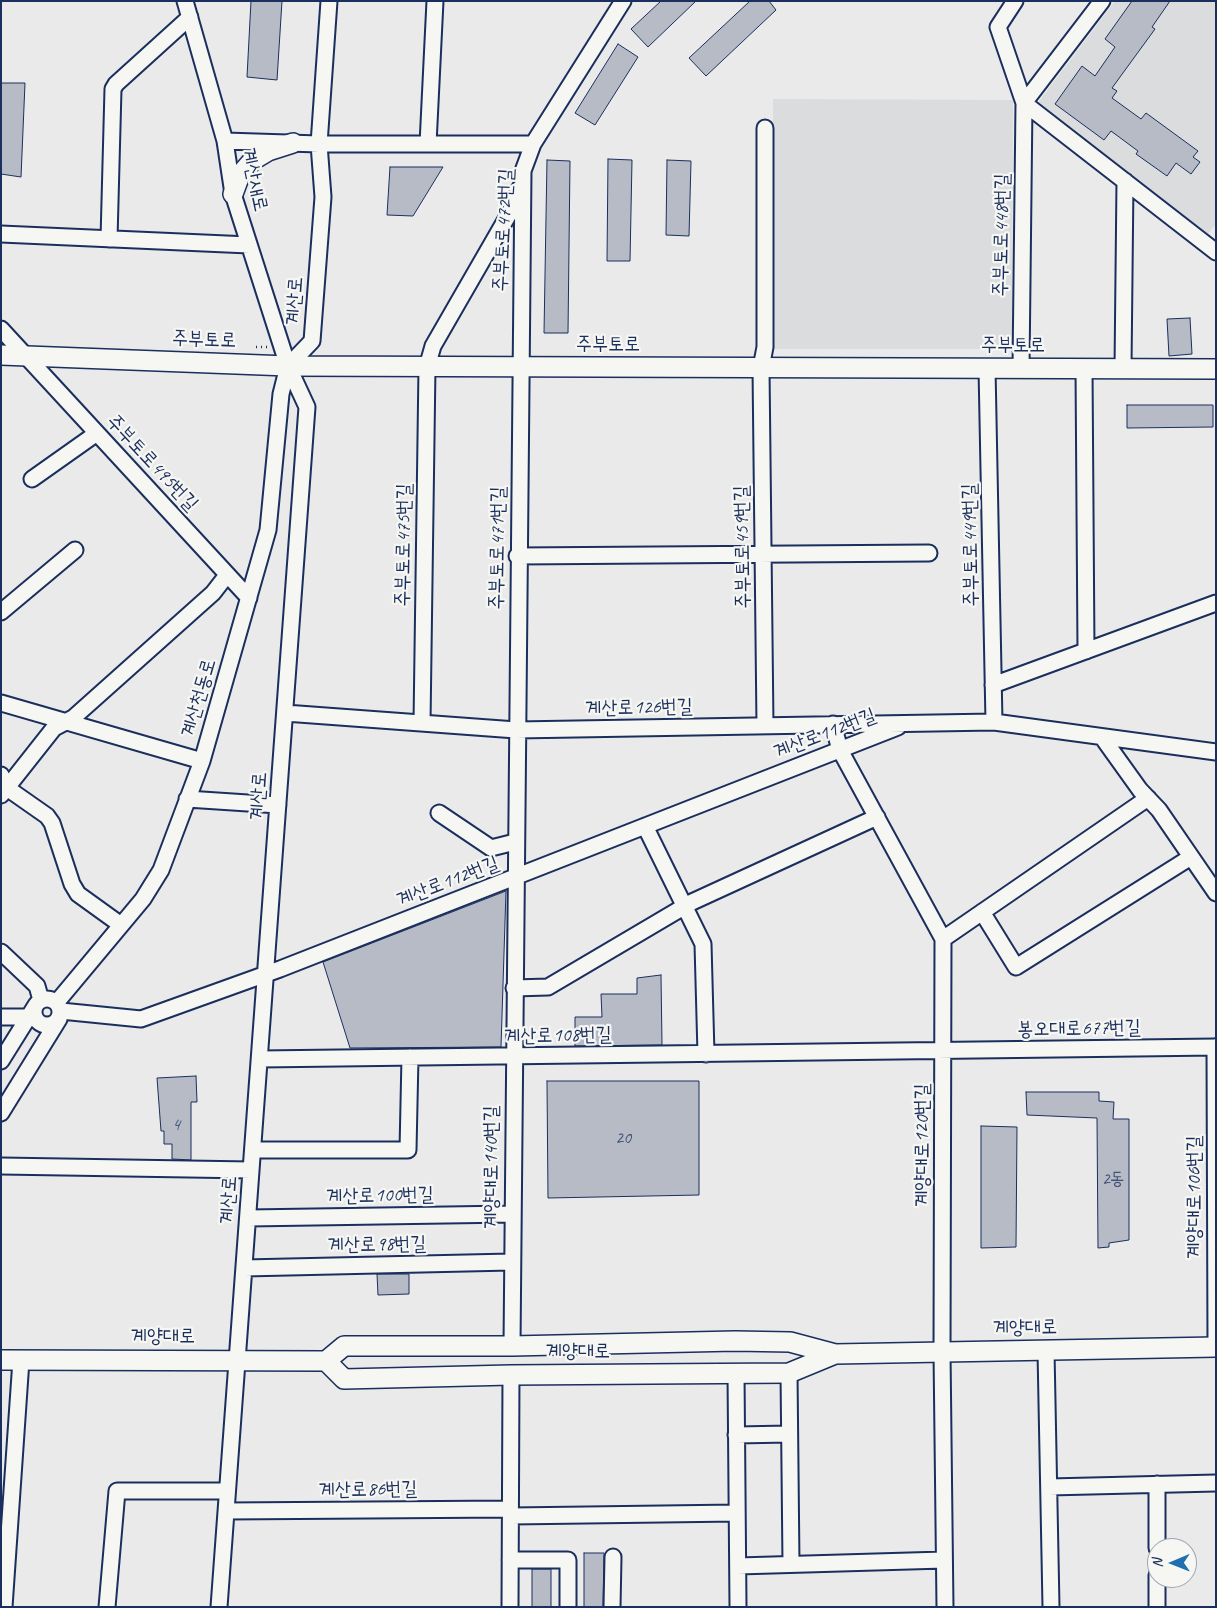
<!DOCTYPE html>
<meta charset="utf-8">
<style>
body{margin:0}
#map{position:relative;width:1217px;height:1608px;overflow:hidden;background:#e9eae9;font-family:Caveat,sans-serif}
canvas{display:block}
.frame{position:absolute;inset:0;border:2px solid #1b2f5e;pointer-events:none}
.north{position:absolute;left:1147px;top:1538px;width:50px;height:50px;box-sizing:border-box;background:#f6f6f2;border:1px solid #9ea6b7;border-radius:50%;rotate:269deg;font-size:14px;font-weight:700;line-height:20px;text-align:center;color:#1b2f5e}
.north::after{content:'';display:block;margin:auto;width:18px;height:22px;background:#1f6fb2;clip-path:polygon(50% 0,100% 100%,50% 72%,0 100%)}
</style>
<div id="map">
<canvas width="1217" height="1608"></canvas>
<div class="frame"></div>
<div class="north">N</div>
</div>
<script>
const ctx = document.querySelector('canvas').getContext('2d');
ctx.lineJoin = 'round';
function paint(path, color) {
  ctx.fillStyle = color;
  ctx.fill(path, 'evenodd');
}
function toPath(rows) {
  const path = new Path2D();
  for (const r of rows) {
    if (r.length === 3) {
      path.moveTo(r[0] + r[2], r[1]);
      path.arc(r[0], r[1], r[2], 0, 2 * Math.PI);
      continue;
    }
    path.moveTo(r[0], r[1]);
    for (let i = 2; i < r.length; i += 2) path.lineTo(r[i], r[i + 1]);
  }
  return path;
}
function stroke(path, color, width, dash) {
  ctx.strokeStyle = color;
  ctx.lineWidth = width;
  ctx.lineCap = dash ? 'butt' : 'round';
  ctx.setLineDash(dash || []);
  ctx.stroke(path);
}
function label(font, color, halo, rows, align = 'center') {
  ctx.font = font + ' Caveat,"Poor Story",sans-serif';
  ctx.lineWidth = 4.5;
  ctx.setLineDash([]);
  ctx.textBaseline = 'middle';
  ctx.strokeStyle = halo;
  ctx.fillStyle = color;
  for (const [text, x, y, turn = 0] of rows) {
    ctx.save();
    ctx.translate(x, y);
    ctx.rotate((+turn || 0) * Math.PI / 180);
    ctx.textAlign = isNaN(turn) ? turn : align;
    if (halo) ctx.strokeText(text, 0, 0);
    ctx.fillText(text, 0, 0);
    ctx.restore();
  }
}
const built = toPath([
 [1115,1,1216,1,1216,224,1208,234,1037,104],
 [773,99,1013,100,1012,349,773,349]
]);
const building = toPath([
 [251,1,282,1,277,80,247,77,251,1],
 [661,1,696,1,648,47,631,29,661,1],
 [750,1,769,1,776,10,706,76,689,58,750,1],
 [1132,1,1170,1,1152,27,1155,29,1112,88,1117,91,1112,98,1141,119,1146,113,1198,151,1193,157,1200,162,1191,174,1176,163,1167,176,1136,154,1138,151,1111,131,1104,140,1055,104,1082,66,1095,76,1115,47,1105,39,1132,1],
 [618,44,638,57,595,125,575,113,618,44],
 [1,83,25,83,21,177,1,174,1,83],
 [608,159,632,160,630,261,607,261,608,159],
 [547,160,570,161,568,333,544,333,547,160],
 [667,160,691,161,689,236,666,235,667,160],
 [390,167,443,167,413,216,387,215,390,167],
 [1190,318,1192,354,1169,356,1167,319,1190,318],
 [1127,405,1213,405,1213,427,1127,428,1127,405],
 [506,891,501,1047,350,1048,323,962,506,891],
 [661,975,662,1045,575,1046,575,1017,602,1017,601,994,637,994,637,978,661,975],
 [196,1076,197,1102,191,1102,191,1160,172,1159,172,1144,164,1144,164,1131,161,1131,157,1078,196,1076],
 [547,1081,699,1081,699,1195,548,1198,547,1081],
 [1026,1092,1099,1092,1099,1101,1114,1102,1113,1119,1129,1119,1129,1240,1109,1243,1109,1247,1098,1248,1097,1118,1027,1115,1026,1092],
 [981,1126,1017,1127,1016,1247,981,1248,981,1126],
 [377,1274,409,1274,409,1294,378,1295,377,1274],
 [584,1553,604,1553,603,1607,584,1607,584,1553],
 [532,1569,551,1569,551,1607,532,1607,532,1569]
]);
const path = toPath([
 [256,347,267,347]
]);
const minor = toPath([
 [185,1,225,141,233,194,288,366,307,407,219,1607],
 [1015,1,998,27,1024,103,1216,252],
 [765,128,765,347,761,368,765,726],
 [225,141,319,144,533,144],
 [428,144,435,1],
 [1,234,249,245],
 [109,239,113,89,116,84,190,17],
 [1,329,249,598],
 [987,368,994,722],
 [1021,368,1024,103,1102,1],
 [1084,368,1086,651],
 [1123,368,1125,181],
 [32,479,97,433],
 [517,556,929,553],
 [1,612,75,550],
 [993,685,1216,603],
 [1,703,202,761],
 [285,713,516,730,994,722,1216,752],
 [422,723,427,367,433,346,509,214,519,189],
 [833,724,840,750,943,939,942,1352,945,1607],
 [1102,737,1140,790,1159,810,1216,893],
 [1,775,7,788,47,816,52,823,72,884,78,894,121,925],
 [1,795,54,728,73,718,213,593,227,575],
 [187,799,278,805],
 [439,813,491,848,515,842],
 [645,826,703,944,706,1054],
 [982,912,1016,967,1191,857],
 [943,939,1148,798],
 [1,952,37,986,41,1000],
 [514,988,548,987,692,902,877,817],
 [47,1012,13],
 [57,1002,143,899,161,870,202,761,268,530,281,394,288,366,312,341,323,197,319,144,329,1],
 [61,1011,141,1019,280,969,898,727],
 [1,1017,28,1017],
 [1215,1047,1216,1346],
 [260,1059,1216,1047],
 [1,1061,36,1005],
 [1,1113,59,1019],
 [253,1150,408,1150,410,1057],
 [1,1166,251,1170],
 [248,1218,512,1214],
 [244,1268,511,1262],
 [512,1346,523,171,533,144,623,1],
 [1046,1351,1051,1607],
 [736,1373,738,1607],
 [789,1373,791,1564],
 [736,1435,789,1434],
 [1049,1487,1216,1483],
 [226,1511,510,1509],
 [511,1516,737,1513],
 [1157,1548,1157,1484],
 [510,1560,568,1560,568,1607],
 [738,1566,944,1560],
 [4,1607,21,1360],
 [107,1607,117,1491,227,1491],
 [510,1607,511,1375],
 [612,1607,613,1557],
 [1157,1607,1157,1575]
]);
const major = toPath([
 [233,194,240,175,253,160,268,151,293,143],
 [1,355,288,366,1216,369],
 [1,1360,326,1361,344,1346,512,1346,735,1341,790,1342,835,1354,1216,1347],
 [326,1361,344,1379,511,1375,789,1373,835,1354]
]);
const numberNames = [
 ["4",176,1125],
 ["20",623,1138],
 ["2동",1113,1179]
];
const streetNames = [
 ["계산새로",254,180,78],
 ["주부토로472번길",504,230,-87],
 ["주부토로448번길",1002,235,-89],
 ["계산로",295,301,-86],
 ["주부토로",204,340,2],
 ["주부토로",608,345],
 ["주부토로",1013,346],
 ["주부토로495번길",152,463,47],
 ["주부토로475번길",404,545,-89],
 ["주부토로449번길",971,545,-91],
 ["주부토로459번길",743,547,-91],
 ["주부토로471번길",498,548,-89],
 ["계산천동로",199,698,-74],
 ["계산로126번길",639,708,-1],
 ["계산로112번길",825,734,-21],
 ["계산로",259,796,-86],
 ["계산로112번길",448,882,-21],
 ["봉오대로677번길",1079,1029,-1],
 ["계산로108번길",558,1036,-1],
 ["계양대로120번길",923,1145,-90],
 ["계양대로140번길",492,1167,-90],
 ["계산로100번길",380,1196,-1],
 ["계양대로106번길",1195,1197,-90],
 ["계산로",229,1200,-86],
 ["계산로98번길",377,1245,-1],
 ["계양대로",1025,1328,-1],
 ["계양대로",163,1337],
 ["계양대로",578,1352],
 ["계산로86번길",368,1490,-1]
];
paint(built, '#dadcde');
paint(building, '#b6bbc6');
stroke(building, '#1b2f5e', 1);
stroke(minor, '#1b2f5e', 19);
stroke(major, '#1b2f5e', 22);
stroke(path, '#1b2f5e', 2.5, [1, 4]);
stroke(minor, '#f6f6f2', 15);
stroke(major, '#f6f6f2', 19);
label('18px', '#425278', null, numberNames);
label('20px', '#1b2f5e', '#f6f6f2', streetNames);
</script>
